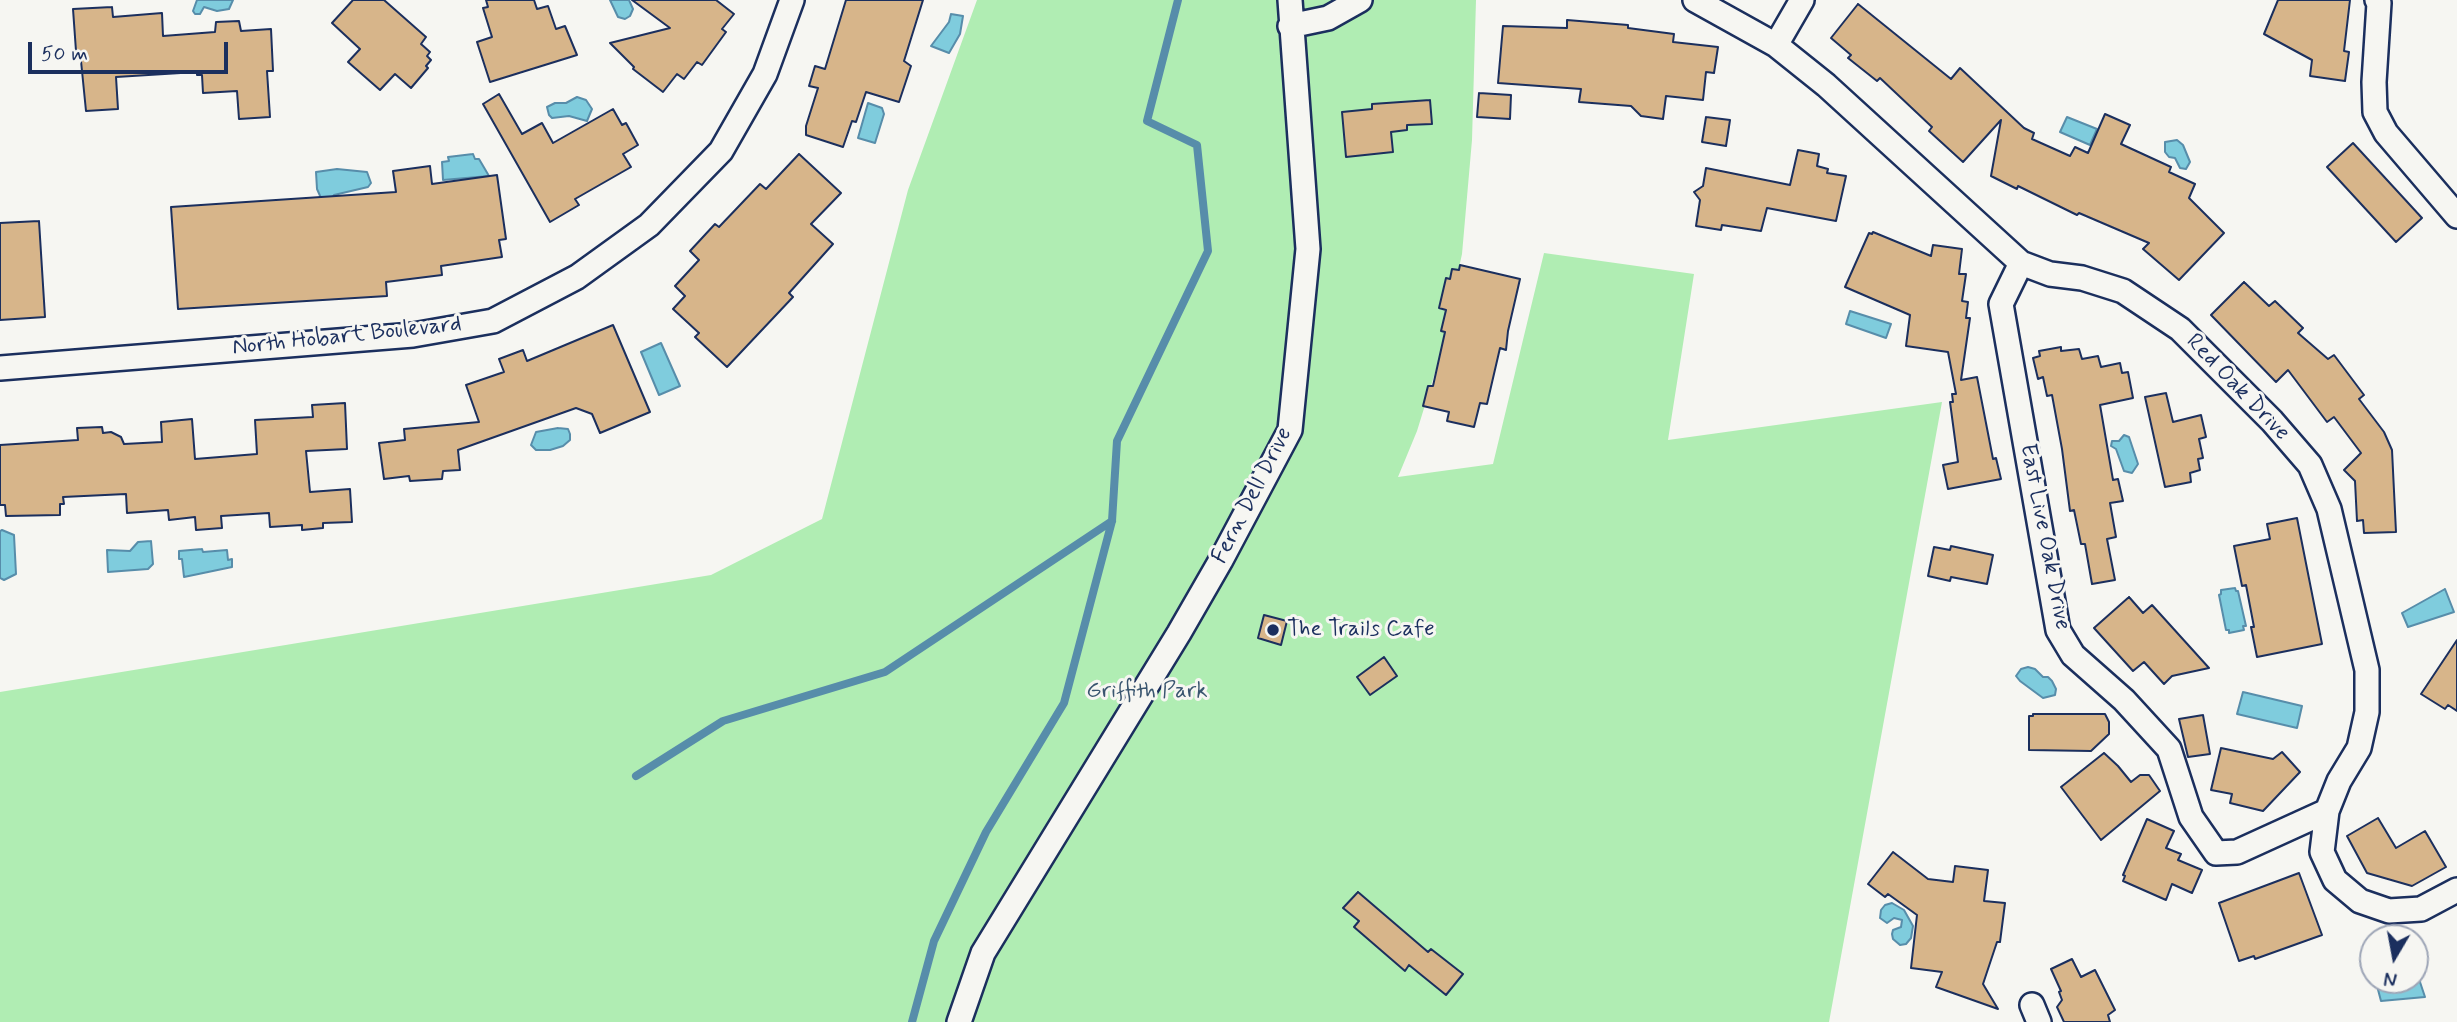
<!DOCTYPE html>
<style>
body{margin:0}
#map{position:relative;width:2457px;height:1022px;overflow:hidden;background:#f6f6f2;font-family:Mynerve,sans-serif}
canvas{display:block}
.north{position:absolute;left:2359px;top:924px;width:70px;height:70px;box-sizing:border-box;background:#f6f6f2;border:2px solid #9ea6b7;border-radius:50%;rotate:190deg;font-size:19px;font-weight:700;line-height:28px;text-align:center;color:#1b2f5e}
.north::after{content:'';display:block;margin:auto;width:24px;height:32px;background:#1b2f5e;clip-path:polygon(50% 0,100% 100%,50% 72%,0 100%)}
.scale{position:absolute;left:28px;top:42px;width:200px;height:32px;box-sizing:border-box;border:4px solid #1b2f5e;border-top:0;padding-left:9px;font-size:21px;line-height:24px;white-space:nowrap;color:#1b2f5e;-webkit-text-stroke:5px #f6f6f2;paint-order:stroke}
</style>
<div id="map">
<canvas width="2457" height="1022"></canvas>
<div class="north">N</div>
<div class="scale">50 m</div>
</div>
<script>
const ctx = document.querySelector('canvas').getContext('2d');
ctx.lineJoin = 'round';
function paint(path, color) {
  ctx.fillStyle = color;
  ctx.fill(path, 'evenodd');
}
function toPath(rows) {
  const path = new Path2D();
  for (const r of rows) {
    path.moveTo(r[0], r[1]);
    for (let i = 2; i < r.length; i += 2) path.lineTo(r[i], r[i + 1]);
  }
  return path;
}
function stroke(path, color, width, dash) {
  ctx.strokeStyle = color;
  ctx.lineWidth = width;
  ctx.lineCap = dash ? 'butt' : 'round';
  ctx.setLineDash(dash || []);
  ctx.stroke(path);
}
function label(font, color, halo, rows, align = 'center') {
  ctx.font = font + ' Mynerve,sans-serif';
  ctx.lineWidth = 6;
  ctx.setLineDash([]);
  ctx.textBaseline = 'middle';
  ctx.strokeStyle = halo;
  ctx.fillStyle = color;
  for (const [text, x, y, turn = 0] of rows) {
    ctx.save();
    ctx.translate(x, y);
    ctx.rotate((+turn || 0) * Math.PI / 180);
    ctx.textAlign = isNaN(turn) ? turn : align;
    if (halo) ctx.strokeText(text, 0, 0);
    ctx.fillText(text, 0, 0);
    ctx.restore();
  }
}
const green = toPath([
 [977,0,1476,0,1472,140,1462,254,1438,363,1417,431,1398,477,1493,464,1544,253,1694,274,1668,440,1942,402,1829,1022,0,1022,0,692,711,575,822,519,908,190]
]);
const water = toPath([
 [197,0,233,0,229,9,217,11,204,7,200,14,195,14,193,11,197,0],
 [610,0,629,0,633,9,630,16,625,19,618,17,610,0],
 [951,14,963,16,960,34,949,53,931,46,949,22,951,14],
 [577,97,586,100,592,109,587,121,569,116,552,118,549,115,547,107,555,103,566,103,577,97],
 [868,103,882,108,884,114,875,143,858,138,868,103],
 [2067,117,2097,129,2090,145,2060,132,2067,117],
 [2177,140,2183,145,2190,162,2186,169,2180,168,2175,158,2169,157,2165,152,2165,142,2177,140],
 [473,154,475,159,479,159,489,176,443,180,442,162,449,161,448,157,473,154],
 [337,169,367,172,371,183,368,187,334,195,332,198,321,198,317,189,316,172,337,169],
 [1850,311,1891,324,1886,338,1846,324,1850,311],
 [661,343,680,386,659,395,641,352,661,343],
 [558,428,568,429,570,434,570,440,563,446,550,450,536,450,531,445,536,432,558,428],
 [2124,435,2129,437,2138,464,2132,473,2124,471,2116,449,2111,446,2112,441,2119,441,2124,435],
 [2,530,14,535,16,574,4,580,0,578,0,531,2,530],
 [151,541,153,564,148,569,108,572,107,550,130,551,138,542,151,541],
 [202,549,203,552,227,550,228,560,232,559,232,567,184,577,182,559,179,559,179,551,202,549],
 [2235,588,2236,591,2238,591,2246,626,2243,626,2244,630,2229,633,2229,630,2226,630,2219,595,2221,594,2221,590,2235,588],
 [2445,589,2454,612,2408,627,2402,613,2445,589],
 [2028,667,2035,669,2043,677,2048,677,2052,681,2056,689,2055,695,2043,698,2020,681,2016,676,2021,669,2028,667],
 [2243,692,2302,706,2297,728,2237,714,2243,692],
 [1892,903,1904,910,1913,926,1911,938,1906,944,1900,945,1893,939,1892,934,1893,930,1901,927,1902,920,1894,918,1887,923,1880,918,1881,910,1885,905,1892,903],
 [2419,979,2425,997,2381,1001,2376,982,2419,979]
]);
const stream = toPath([
 [636,776,723,721,885,672,1112,521],
 [912,1022,934,941,986,832,1064,703,1112,521,1117,441,1208,251,1197,145,1147,121,1178,0]
]);
const building = toPath([
 [353,0,384,0,426,37,421,44,430,52,427,56,431,60,426,66,428,68,411,88,395,74,380,90,348,62,360,49,332,23,353,0],
 [486,0,534,0,537,9,548,6,556,29,565,26,577,55,490,82,477,42,492,37,483,8,488,7,486,0],
 [632,0,716,0,734,14,722,29,726,32,702,65,697,62,684,79,677,74,663,92,633,69,634,67,610,43,670,28,632,0],
 [846,0,923,0,904,61,911,66,899,102,866,92,856,122,852,121,843,147,806,135,806,126,818,88,809,86,815,66,825,69,846,0],
 [2278,0,2350,0,2344,51,2349,52,2345,81,2310,76,2312,60,2264,34,2278,0],
 [1858,4,1951,79,1960,68,2024,128,2034,133,2032,139,2070,156,2075,147,2088,153,2105,114,2130,125,2121,144,2171,167,2169,172,2195,184,2189,198,2224,233,2179,280,2143,249,2149,243,2079,213,2077,215,2018,186,2017,189,1991,176,2001,120,1963,162,1929,131,1932,127,1880,78,1877,81,1848,58,1851,55,1831,38,1858,4],
 [112,7,113,17,162,13,163,36,215,32,216,22,239,21,241,31,271,29,273,71,267,71,270,117,239,119,237,91,203,93,202,75,197,75,197,72,116,77,118,109,86,111,80,51,76,51,73,9,112,7],
 [1567,20,1628,25,1628,28,1674,34,1673,42,1718,47,1714,73,1706,72,1703,100,1666,96,1663,119,1641,116,1631,106,1579,102,1581,89,1498,83,1503,26,1567,28,1567,20],
 [1479,93,1511,95,1510,119,1477,117,1479,93],
 [499,94,522,134,542,123,553,143,613,109,622,125,626,123,638,145,623,154,631,167,575,199,579,205,550,222,483,104,499,94],
 [1430,100,1432,124,1407,125,1407,130,1391,132,1393,152,1346,157,1342,112,1372,109,1372,104,1430,100],
 [1706,117,1730,120,1726,146,1702,142,1706,117],
 [2353,143,2422,218,2396,242,2327,167,2353,143],
 [1798,150,1819,154,1817,166,1828,169,1827,173,1846,176,1836,221,1767,208,1761,231,1722,225,1721,230,1696,226,1700,200,1694,192,1703,186,1706,168,1790,185,1798,150],
 [799,154,841,193,811,224,833,244,789,293,793,297,727,367,695,337,699,333,673,309,685,296,675,286,699,260,690,251,715,224,719,227,760,184,766,189,799,154],
 [430,166,432,184,497,175,506,239,499,240,502,257,441,266,442,275,386,282,387,296,178,309,171,207,396,192,393,171,430,166],
 [39,221,45,317,0,320,0,223,39,221],
 [1873,232,1931,256,1933,245,1962,249,1959,274,1966,274,1962,301,1968,302,1966,318,1970,318,1961,380,1977,377,1993,459,1996,458,2001,479,1948,489,1943,465,1958,462,1950,402,1953,402,1952,394,1956,394,1948,352,1906,346,1910,315,1845,287,1869,233,1872,234,1873,232],
 [1460,265,1520,279,1508,331,1506,350,1500,348,1487,404,1480,403,1474,427,1447,421,1449,412,1423,406,1428,386,1433,386,1445,332,1441,331,1446,310,1439,308,1446,278,1450,279,1452,269,1459,270,1460,265],
 [2244,282,2269,306,2275,301,2303,328,2298,333,2328,359,2334,355,2364,395,2359,399,2384,432,2392,450,2396,532,2364,533,2363,520,2357,521,2355,481,2344,470,2361,453,2334,417,2327,422,2288,370,2276,382,2211,315,2244,282],
 [613,325,650,412,600,433,592,414,576,408,458,450,460,470,443,471,442,479,410,481,409,476,384,479,379,443,405,440,404,429,479,422,466,385,504,372,499,359,523,350,527,361,613,325],
 [2061,347,2061,351,2079,349,2082,359,2098,356,2101,367,2120,363,2122,373,2128,372,2133,398,2100,405,2113,480,2118,479,2123,501,2110,503,2116,537,2107,539,2115,580,2092,584,2085,544,2081,544,2074,510,2070,511,2062,449,2052,395,2047,396,2043,377,2038,379,2033,358,2040,356,2039,351,2061,347],
 [2166,393,2173,422,2201,415,2206,437,2199,439,2203,458,2198,459,2200,470,2190,473,2191,482,2165,487,2145,397,2166,393],
 [345,403,347,449,306,451,310,492,350,489,352,522,323,523,323,528,302,530,302,525,270,527,269,513,221,516,222,528,196,530,195,517,169,520,168,510,127,513,126,494,63,497,64,504,60,504,60,515,6,516,5,505,0,505,0,445,78,440,77,428,102,427,103,433,111,432,121,437,124,444,162,442,161,422,192,419,195,459,257,454,255,420,313,417,312,405,345,403],
 [2297,518,2322,644,2257,657,2251,627,2254,627,2246,585,2242,586,2234,546,2270,539,2267,524,2297,518],
 [1951,546,1993,555,1987,584,1951,577,1950,581,1928,576,1934,547,1950,550,1951,546],
 [2129,597,2143,613,2152,605,2209,668,2172,676,2164,684,2144,662,2133,671,2094,628,2129,597],
 [1264,615,1287,621,1281,645,1258,638,1264,615],
 [2457,640,2457,711,2448,705,2445,709,2421,694,2457,640],
 [1384,657,1397,676,1370,695,1357,677,1384,657],
 [2033,714,2105,714,2109,722,2109,734,2091,751,2029,750,2029,716,2033,716,2033,714],
 [2203,715,2210,754,2188,757,2179,719,2203,715],
 [2221,748,2273,759,2282,752,2300,772,2263,811,2230,803,2232,794,2211,790,2221,748],
 [2104,753,2118,766,2131,782,2140,775,2149,775,2160,791,2101,840,2061,787,2104,753],
 [2378,818,2396,848,2425,831,2446,867,2412,886,2367,873,2347,836,2378,818],
 [2147,819,2174,831,2166,848,2181,854,2178,860,2202,870,2192,893,2172,884,2166,900,2123,881,2125,876,2123,875,2147,819],
 [1893,852,1928,879,1953,882,1955,866,1988,870,1984,901,2005,903,2000,942,1997,942,1983,984,1998,1009,1936,987,1942,972,1911,968,1917,915,1888,894,1885,897,1868,884,1893,852],
 [2299,873,2322,935,2255,959,2254,956,2239,961,2219,903,2299,873],
 [1358,892,1428,952,1431,949,1463,974,1446,995,1409,965,1405,971,1354,927,1359,921,1343,908,1358,892],
 [2072,959,2081,977,2095,970,2115,1010,2108,1015,2110,1022,2064,1022,2057,1007,2062,1000,2059,992,2061,991,2051,969,2072,959]
]);
const minor = toPath([
 [1695,0,1776,45,1826,85,2021,263,2050,274,2082,278,2123,291,2180,329,2272,421,2310,465,2329,509,2367,670,2367,712,2359,748,2339,781,2327,811,2322,852,2335,880,2360,901,2389,911,2421,909,2457,890],
 [2377,0,2379,3,2374,82,2375,112,2386,133,2457,216],
 [1290,26,1328,18,1360,0],
 [1776,45,1802,0],
 [2021,263,2001,304,2058,630,2073,655,2124,700,2169,749,2191,817,2216,853,2237,852,2327,811],
 [0,368,413,335,493,321,577,277,649,225,721,151,765,74,792,0],
 [2032,1005,2039,1022],
 [959,1022,983,953,1179,633,1221,560,1290,430,1308,249,1290,0]
]);
const markers = [
 [1273,630,7,"#1b2f5e"]
];
const streetNames = [
 ["North Hobart Boulevard",347,337,-6],
 ["Red Oak Drive",2237,388,46],
 ["Fern Dell Drive",1253,496,-63],
 ["East Live Oak Drive",2044,537,79]
];
const poiNames = [
 ["The Trails Cafe",1287,630]
];
const parkNames = [
 ["Griffith Park",1147,692]
];
paint(green, '#b0edb3');
paint(water, '#7fccdd');
stroke(water, '#578daa', 2);
stroke(stream, '#578daa', 8);
paint(building, '#d7b58a');
stroke(building, '#1b2f5e', 2);
stroke(minor, '#1b2f5e', 28);
stroke(minor, '#f6f6f2', 23);
for (const [x, y, r, color] of markers) {
  const dot = new Path2D();
  dot.arc(x, y, r, 0, 2 * Math.PI);
  ctx.fillStyle = color;
  ctx.fill(dot);
  stroke(dot, '#f6f6f2', 2.5);
}
label('23px', '#1b2f5e', '#f6f6f2', streetNames);
label('23px', '#1b2f5e', '#f6f6f2', poiNames, 'left');
label('23px', '#39556f', '#f6f6f2', parkNames);
</script>
